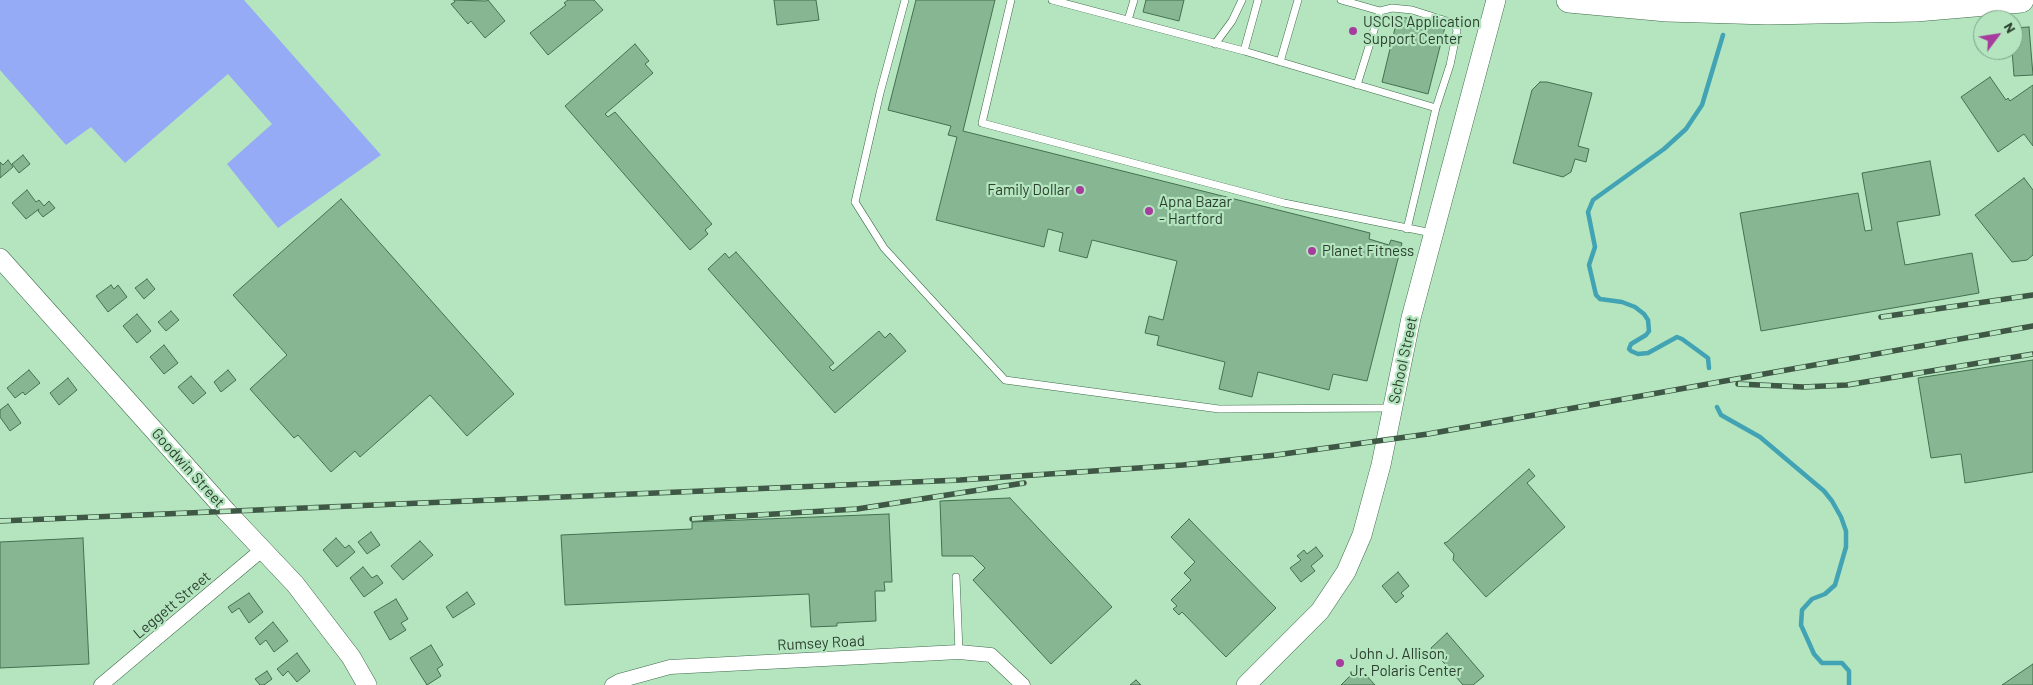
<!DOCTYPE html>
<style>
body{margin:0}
#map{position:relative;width:2033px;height:685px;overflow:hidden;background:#b4e5bf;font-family:Barlow,sans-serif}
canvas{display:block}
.north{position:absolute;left:1973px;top:10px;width:50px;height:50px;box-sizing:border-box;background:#b4e5bf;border:1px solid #7da386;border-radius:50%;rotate:59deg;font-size:14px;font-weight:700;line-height:20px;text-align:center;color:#2b3f30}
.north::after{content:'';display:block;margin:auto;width:18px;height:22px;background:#a63c9d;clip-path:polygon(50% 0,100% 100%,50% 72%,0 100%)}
</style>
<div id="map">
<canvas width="2033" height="685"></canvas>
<div class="north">N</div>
</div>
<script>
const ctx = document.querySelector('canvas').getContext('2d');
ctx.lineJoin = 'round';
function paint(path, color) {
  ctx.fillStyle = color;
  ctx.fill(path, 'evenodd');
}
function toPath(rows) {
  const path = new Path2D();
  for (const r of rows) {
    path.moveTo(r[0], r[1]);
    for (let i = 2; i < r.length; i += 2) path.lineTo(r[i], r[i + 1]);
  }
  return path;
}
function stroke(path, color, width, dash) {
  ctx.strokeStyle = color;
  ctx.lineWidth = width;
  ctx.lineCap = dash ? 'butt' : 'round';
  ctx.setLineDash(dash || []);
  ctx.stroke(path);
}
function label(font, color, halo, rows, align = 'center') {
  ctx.font = font + ' Barlow,sans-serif';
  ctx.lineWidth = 4.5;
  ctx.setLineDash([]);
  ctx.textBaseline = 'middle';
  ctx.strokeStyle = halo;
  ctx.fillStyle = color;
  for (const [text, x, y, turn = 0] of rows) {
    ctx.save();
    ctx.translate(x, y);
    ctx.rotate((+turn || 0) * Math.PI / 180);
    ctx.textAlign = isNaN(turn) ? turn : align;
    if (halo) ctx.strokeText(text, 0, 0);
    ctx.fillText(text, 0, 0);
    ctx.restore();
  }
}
const green = toPath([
 [0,0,244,0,381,155,278,228,227,164,272,124,228,74,125,163,91,127,66,145,0,70]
]);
const stream = toPath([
 [1709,368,1708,358,1682,339,1677,337,1648,353,1638,354,1631,351,1629,349,1631,344,1646,335,1649,331,1648,320,1644,314,1635,307,1622,302,1600,299,1596,295,1589,265,1595,247,1588,212,1593,200,1664,149,1686,129,1702,105,1723,35],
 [1717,407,1721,415,1760,437,1824,491,1832,501,1841,517,1846,531,1846,547,1835,585,1825,594,1812,599,1802,610,1801,625,1814,654,1822,663,1842,663,1849,671,1849,685]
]);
const building = toPath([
 [454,0,486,1,488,0,505,21,485,38,471,21,468,24,451,4,455,2,454,0],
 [568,0,594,0,603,10,548,55,530,33,566,5,564,3,568,0],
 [774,0,816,0,819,20,777,25,774,0],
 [916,0,995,0,963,131,1370,233,1369,239,1389,245,1391,240,1402,243,1367,381,1333,374,1329,390,1258,372,1252,397,1219,389,1225,362,1157,345,1159,336,1145,333,1149,316,1163,320,1177,261,1092,240,1087,258,1059,251,1063,233,1048,229,1044,247,936,220,957,137,948,135,951,126,888,110,916,0],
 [1146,0,1184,0,1179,21,1143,12,1146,0],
 [1398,16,1445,27,1428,94,1382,82,1398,16],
 [2029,27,2033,75,2014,76,2012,50,2013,28,2029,27],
 [635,44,649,61,645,64,653,73,605,114,608,117,615,112,712,224,705,230,708,234,690,250,565,106,635,44],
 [1990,77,2006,100,2008,98,2010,101,2033,85,2033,146,2024,134,1998,152,1961,97,1990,77],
 [1540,82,1547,82,1592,93,1578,146,1589,149,1586,162,1575,159,1571,172,1563,177,1513,163,1532,90,1540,82],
 [23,155,30,164,19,173,12,164,23,155],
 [8,160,13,167,0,178,0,162,3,165,8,160],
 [1930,161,1940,215,1897,222,1905,265,1972,253,1979,293,1761,331,1740,213,1858,193,1865,231,1872,230,1862,173,1930,161],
 [2024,178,2033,190,2033,255,2027,260,2012,262,1975,215,2024,178],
 [27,190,36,202,39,200,44,206,49,201,55,208,43,217,38,211,39,209,26,219,12,203,27,190],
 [341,199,514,394,467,436,430,395,360,457,355,451,331,472,298,435,294,438,250,389,287,355,233,295,341,199],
 [736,252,834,363,829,367,833,371,879,331,885,338,890,333,906,351,835,413,708,269,725,253,729,258,736,252],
 [147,279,155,289,144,299,135,288,147,279],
 [111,285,114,289,118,285,127,297,108,312,96,296,111,285],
 [171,311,179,320,166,331,158,322,171,311],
 [137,314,151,331,137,343,123,326,137,314],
 [164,345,178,363,164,374,150,357,164,345],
 [2033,360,2033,472,1965,483,1961,454,1931,458,1918,378,2033,360],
 [29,370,40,383,25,395,23,392,15,398,7,388,29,370],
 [228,370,236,380,221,392,214,382,228,370],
 [191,376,206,393,193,404,178,387,191,376],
 [68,378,77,390,59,405,50,393,68,378],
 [8,404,21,423,10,431,0,417,0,410,8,404],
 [1529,469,1535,476,1527,483,1565,527,1486,597,1453,560,1454,554,1444,543,1447,542,1529,469],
 [1010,498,1112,607,1051,664,973,580,985,568,973,556,942,556,940,501,1010,498],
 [889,514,892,582,884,582,885,591,875,591,876,621,837,623,837,626,811,627,809,594,565,605,561,535,692,529,692,522,889,514],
 [1189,519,1276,608,1226,657,1182,612,1179,615,1173,609,1177,606,1171,600,1191,580,1184,573,1195,562,1171,537,1189,519],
 [371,532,380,545,367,554,358,542,371,532],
 [83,538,89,664,0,668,0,542,83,538],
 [336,538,345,548,349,545,355,552,337,567,323,550,336,538],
 [420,541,433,555,403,580,391,566,420,541],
 [1316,547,1323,556,1311,566,1315,571,1301,582,1290,568,1301,560,1297,556,1304,550,1307,554,1316,547],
 [363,567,372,578,377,575,383,583,364,597,350,578,363,567],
 [1398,572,1409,586,1401,593,1404,596,1396,603,1382,586,1398,572],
 [467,592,475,604,453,618,446,607,467,592],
 [249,593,263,612,249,623,239,608,232,613,228,607,249,593],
 [396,599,408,619,401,623,406,630,390,640,374,612,396,599],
 [273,622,288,641,274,652,266,640,260,645,255,638,273,622],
 [1447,633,1484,676,1473,685,1463,685,1431,648,1447,633],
 [431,645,443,665,437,669,441,676,427,685,410,658,431,645],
 [297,653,310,671,297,682,288,671,283,676,277,669,297,653],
 [2033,664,2033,685,2002,685,2033,664],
 [267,671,272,679,264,685,260,685,255,679,267,671],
 [1355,671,1361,677,1365,674,1375,685,1341,685,1355,671],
 [1136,680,1141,685,1130,685,1136,680]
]);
const lane = toPath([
 [905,0,880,93,855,202,884,248,1005,380,1219,409,1391,408],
 [1011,0,982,123,1284,203,1432,233],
 [1052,0,1244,51,1258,0],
 [1341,0,1380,11,1357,85],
 [1380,11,1392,8,1412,10,1453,23,1456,27,1457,31,1450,65,1436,108],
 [1128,20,1134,0],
 [1215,44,1232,21,1242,0],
 [1244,51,1436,108,1407,229],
 [1280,62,1298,0],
 [956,577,959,652]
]);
const street = toPath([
 [101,685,263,549],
 [612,685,619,681,670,667,959,652,991,655,1023,685]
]);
const secondary = toPath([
 [0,258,227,512,295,584,351,657,367,685],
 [1246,685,1320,611,1346,572,1362,535,1381,465,1411,318,1496,0]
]);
const highway = toPath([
 [1569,0,1667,9,1768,12,1916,9,2021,0]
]);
const rail = toPath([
 [1881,317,2033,295],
 [1738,384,1803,387,1847,385,2033,354],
 [692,519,857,509,1024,483],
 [0,521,960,480,1183,465,1276,455,1428,434,2033,326]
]);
const markers = [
 [1353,31,5,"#a63c9d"],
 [1080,190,5,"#a63c9d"],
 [1149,211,5,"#a63c9d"],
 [1312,251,5,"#a63c9d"],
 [1340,663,5,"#a63c9d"]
];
const poiNames = [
 ["USCIS Application",1363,22],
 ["Support Center",1363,39],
 ["Family Dollar",1070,190,"right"],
 ["Apna Bazar",1159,202],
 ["- Hartford",1159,219],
 ["Planet Fitness",1322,251],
 ["John J. Allison,",1350,654],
 ["Jr. Polaris Center",1350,671]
];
const streetNames = [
 ["School Street",1403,360,-78],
 ["Goodwin Street",188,468,48],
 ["Leggett Street",172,605,-40],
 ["Rumsey Road",821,643,-3]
];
paint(green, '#96abf5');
stroke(stream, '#42a3b4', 4.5);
paint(building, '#86b692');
stroke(building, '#43714f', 1);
stroke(lane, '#3d6a49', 8);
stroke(street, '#3d6a49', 15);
stroke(secondary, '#3d6a49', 20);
stroke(highway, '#3d6a49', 26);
stroke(lane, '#fff', 7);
stroke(street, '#fff', 14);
stroke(secondary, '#fff', 19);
stroke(highway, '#fff', 25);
stroke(rail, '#3f5745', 5.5);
stroke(rail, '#b4e5bf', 4, [11]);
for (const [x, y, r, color] of markers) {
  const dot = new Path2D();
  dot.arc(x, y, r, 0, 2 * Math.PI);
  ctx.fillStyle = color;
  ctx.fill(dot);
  stroke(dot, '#b4e5bf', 2);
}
label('15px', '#2b3f30', '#b4e5bf', poiNames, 'left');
label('15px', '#2b3f30', '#b4e5bf', streetNames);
</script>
